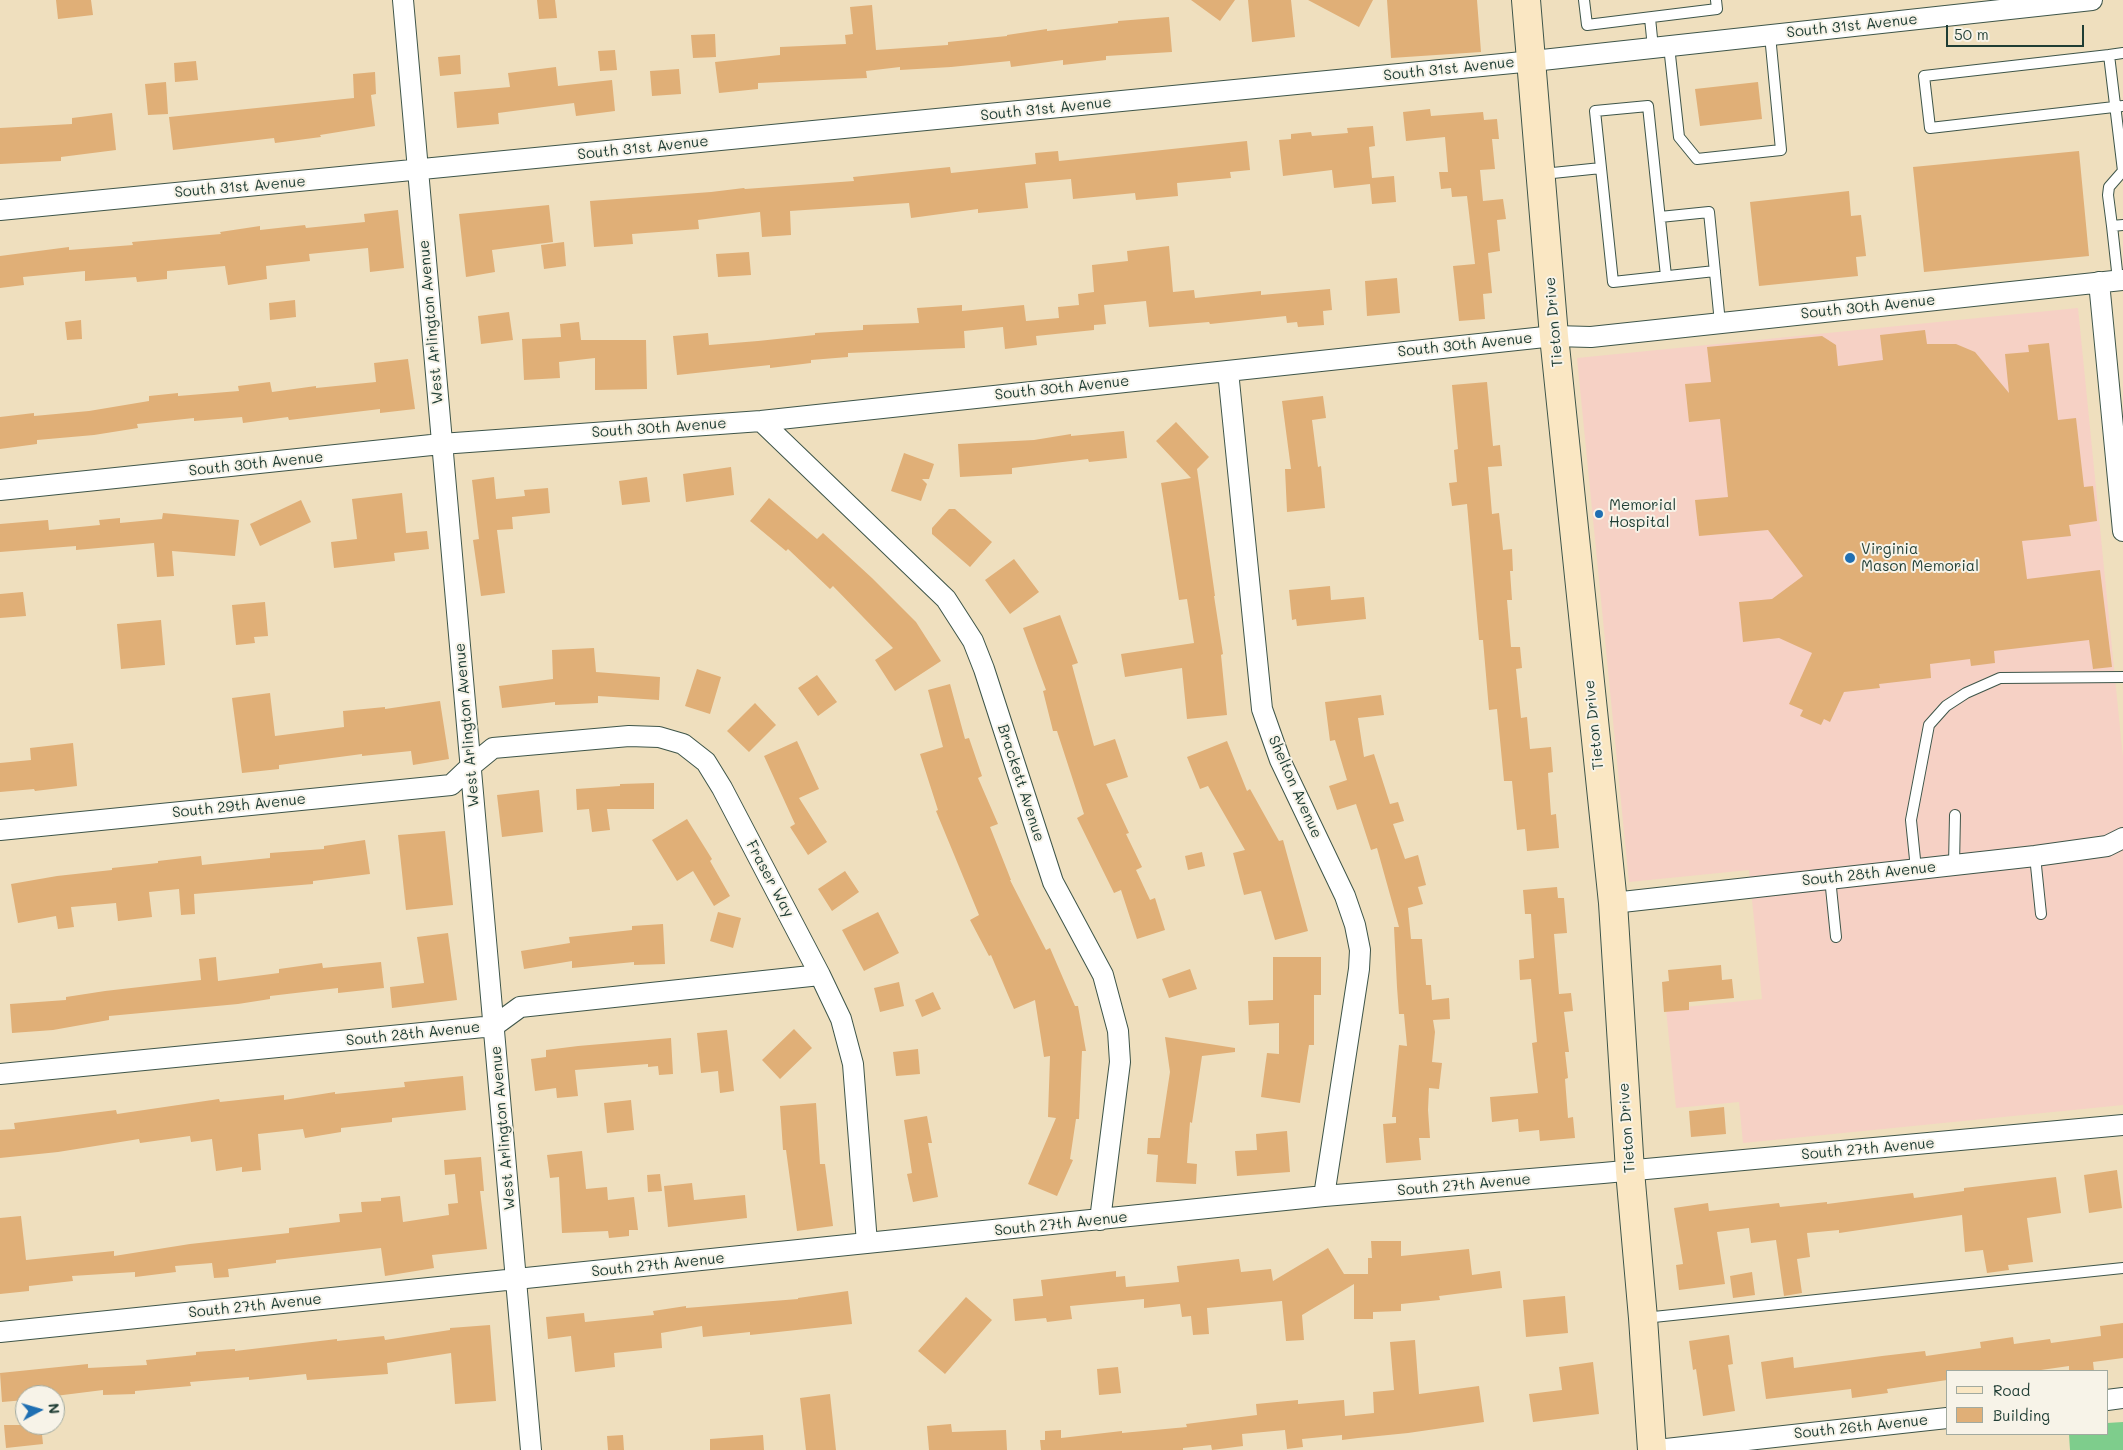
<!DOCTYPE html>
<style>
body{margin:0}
#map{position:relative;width:2123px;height:1450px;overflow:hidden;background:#efdfbe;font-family:Mali,sans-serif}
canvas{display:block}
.legend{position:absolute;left:1946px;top:1370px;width:162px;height:65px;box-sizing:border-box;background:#f7f3e8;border:1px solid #a1aaa0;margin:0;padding:6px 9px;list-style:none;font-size:15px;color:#1f3d34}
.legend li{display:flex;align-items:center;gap:10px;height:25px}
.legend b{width:25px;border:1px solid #a1aaa0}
.north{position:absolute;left:15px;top:1385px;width:50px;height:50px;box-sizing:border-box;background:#f7f3e8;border:1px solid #a1aaa0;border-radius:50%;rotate:84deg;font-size:14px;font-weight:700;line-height:20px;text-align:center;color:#1f3d34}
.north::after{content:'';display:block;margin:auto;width:18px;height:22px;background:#1f6fb2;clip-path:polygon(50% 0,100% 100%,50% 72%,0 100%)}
.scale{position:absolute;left:1946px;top:25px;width:138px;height:22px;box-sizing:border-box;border:2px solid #1f3d34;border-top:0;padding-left:6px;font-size:15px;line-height:18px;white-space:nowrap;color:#1f3d34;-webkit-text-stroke:4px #f7f3e8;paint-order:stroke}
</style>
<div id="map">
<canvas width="2123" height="1450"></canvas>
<ul class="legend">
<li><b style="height:6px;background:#fae7c3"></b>Road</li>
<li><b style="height:14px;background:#e0af77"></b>Building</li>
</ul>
<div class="north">N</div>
<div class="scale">50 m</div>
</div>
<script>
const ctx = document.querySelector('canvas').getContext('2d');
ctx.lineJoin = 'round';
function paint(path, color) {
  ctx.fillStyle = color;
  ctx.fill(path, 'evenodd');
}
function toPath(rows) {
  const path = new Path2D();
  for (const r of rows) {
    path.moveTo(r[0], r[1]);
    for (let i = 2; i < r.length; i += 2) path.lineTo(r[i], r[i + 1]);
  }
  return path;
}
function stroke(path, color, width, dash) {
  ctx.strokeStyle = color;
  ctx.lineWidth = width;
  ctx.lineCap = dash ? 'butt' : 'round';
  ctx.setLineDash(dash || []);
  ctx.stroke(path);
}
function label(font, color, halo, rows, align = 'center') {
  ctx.font = font + ' Mali,sans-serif';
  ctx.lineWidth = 4;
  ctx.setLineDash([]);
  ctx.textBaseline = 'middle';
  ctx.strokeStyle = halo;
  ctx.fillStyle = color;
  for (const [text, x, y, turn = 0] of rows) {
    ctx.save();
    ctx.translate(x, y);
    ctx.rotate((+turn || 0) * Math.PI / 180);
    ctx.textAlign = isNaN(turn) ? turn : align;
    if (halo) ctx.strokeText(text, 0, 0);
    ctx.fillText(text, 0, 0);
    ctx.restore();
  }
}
const built = toPath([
 [2078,308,2123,758,2123,1105,1743,1143,1739,1102,1676,1108,1666,1009,1762,999,1749,870,1629,882,1577,358]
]);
const green = toPath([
 [2123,1422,2123,1450,2070,1450,2069,1434,2107,1434,2107,1423]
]);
const building = toPath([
 [56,0,91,0,93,15,58,19],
 [537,0,555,0,557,18,539,19],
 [1191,0,1235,0,1220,21],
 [1248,0,1291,0,1295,37,1252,42],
 [1308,0,1373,0,1359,27],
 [1387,0,1477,0,1481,52,1391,58],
 [872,5,876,50,948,45,948,42,1007,36,1007,35,1047,29,1047,31,1118,23,1118,21,1169,17,1172,52,1106,56,1106,60,1063,65,1063,60,1011,67,1010,61,951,67,900,70,900,67,866,71,867,78,758,83,758,89,719,93,715,62,780,55,780,47,846,44,845,35,853,34,850,7],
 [715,34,716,57,693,58,691,35],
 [615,50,617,70,600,71,598,51],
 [460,55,461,74,440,76,438,57],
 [196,61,198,80,175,82,174,63],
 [556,67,558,86,612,80,615,111,576,116,574,103,498,113,499,124,457,128,454,92,510,87,508,73],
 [679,69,681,94,652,96,650,71],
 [375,72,376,94,371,95,375,126,320,135,321,137,275,143,274,138,173,150,169,117,354,98,353,74],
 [166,82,168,114,148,115,145,84],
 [1758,82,1762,119,1700,126,1695,89],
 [1430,109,1431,116,1483,112,1484,120,1497,119,1499,139,1492,139,1495,169,1480,170,1483,201,1503,199,1506,219,1497,220,1500,251,1488,253,1492,293,1483,294,1485,319,1459,321,1453,266,1475,264,1467,196,1452,197,1451,188,1441,189,1439,172,1448,172,1445,137,1406,141,1403,112],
 [112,113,116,150,61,157,61,161,0,164,0,128,72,124,72,118],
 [1373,126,1375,146,1369,147,1372,178,1394,176,1396,202,1372,204,1370,184,1334,188,1332,170,1283,176,1279,140,1291,139,1291,134,1311,132,1312,136,1348,133,1347,128],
 [1247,141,1250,170,1230,172,1231,178,1177,183,1178,196,1136,200,1135,193,1073,199,1071,179,1025,183,1028,208,978,213,978,209,911,218,909,203,790,211,791,235,762,237,760,212,698,220,699,229,632,234,633,244,594,247,590,201,711,192,744,188,745,189,854,181,853,177,950,167,951,173,1036,164,1035,153,1058,151,1059,161],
 [2079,151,2089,256,1924,272,1913,167],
 [1849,191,1851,216,1861,215,1866,256,1856,257,1858,276,1759,286,1750,202],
 [549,205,553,242,492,250,495,272,466,277,459,214],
 [398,210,404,268,370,272,368,248,309,254,310,261,266,266,267,279,228,285,225,266,167,271,167,279,137,282,136,277,85,281,85,271,23,277,24,285,0,288,0,256,69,247,69,250,133,245,132,242,221,234,220,232,260,226,260,230,305,225,306,228,365,222,364,214],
 [564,242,566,266,544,269,541,245],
 [1169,246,1173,292,1194,290,1195,298,1261,291,1261,295,1330,289,1332,310,1323,311,1324,325,1298,327,1297,322,1287,323,1286,316,1210,324,1209,322,1149,327,1146,301,1104,305,1106,324,1094,325,1094,330,1036,336,1037,345,1005,349,1003,327,964,331,965,348,848,353,848,357,811,360,811,363,770,368,770,365,677,375,673,336,708,333,709,345,758,341,815,335,815,333,863,330,863,325,919,323,917,308,962,305,962,311,1024,305,1026,321,1059,318,1058,307,1079,305,1078,294,1094,292,1092,265,1128,261,1127,251],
 [749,252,751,275,718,277,716,254],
 [1397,278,1400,313,1367,316,1365,281],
 [295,300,296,317,270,320,269,303],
 [509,312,513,340,481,344,478,316],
 [81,320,82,339,67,340,65,322],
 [579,322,581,340,646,340,647,389,595,390,595,358,559,362,560,378,524,380,522,339,561,337,560,324],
 [1925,330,1927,344,1956,344,1975,352,2009,393,2005,354,2029,352,2028,345,2049,343,2058,420,2076,418,2084,487,2093,486,2097,521,2069,525,2071,536,2022,541,2027,579,2100,570,2112,667,2093,669,2089,640,1994,651,1995,663,1971,666,1970,659,1930,664,1931,678,1879,684,1880,688,1844,692,1830,722,1824,719,1821,725,1800,716,1803,710,1789,704,1812,653,1779,638,1743,642,1739,602,1772,599,1803,576,1768,530,1699,536,1695,500,1728,497,1720,419,1689,422,1685,384,1711,382,1707,347,1822,336,1836,345,1838,366,1883,360,1880,335],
 [408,359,415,409,380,413,380,409,289,420,288,417,243,423,242,417,194,421,194,418,137,424,138,428,94,435,37,440,37,444,0,449,0,417,34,413,34,416,89,411,149,401,149,396,178,393,178,396,239,391,238,386,270,382,272,392,316,386,316,388,376,382,374,363],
 [1487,382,1493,446,1500,445,1502,466,1488,467,1492,514,1499,513,1503,550,1512,549,1513,571,1510,571,1512,600,1507,600,1511,647,1520,647,1522,668,1516,669,1521,718,1527,717,1530,749,1551,747,1553,772,1548,773,1551,815,1556,814,1559,848,1527,851,1525,829,1517,830,1512,781,1504,781,1497,709,1489,710,1483,640,1479,640,1467,504,1452,506,1449,483,1457,482,1454,450,1458,449,1452,385],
 [1323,396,1326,418,1312,420,1318,467,1321,466,1325,508,1287,512,1285,469,1291,469,1282,401],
 [1176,422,1209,457,1197,469,1215,596,1214,596,1223,654,1221,655,1227,715,1187,719,1182,668,1125,677,1121,654,1194,643,1187,599,1179,600,1161,483,1191,478,1156,441],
 [1124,431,1127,458,1089,462,1088,459,1012,468,1012,474,960,477,958,444,1034,440,1071,434,1071,436],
 [904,453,934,464,929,479,922,479,927,484,921,501,891,491],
 [731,467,734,495,686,502,683,474],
 [494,477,496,499,525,496,524,490,548,488,550,513,512,517,513,529,497,530,505,593,481,596,473,540,479,539,472,480],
 [647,477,650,502,622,505,619,481],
 [402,493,406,533,427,531,429,549,394,553,395,561,334,568,331,542,357,539,352,499],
 [769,498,817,539,823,533,872,578,916,622,941,661,895,691,875,660,893,648,833,586,830,589,788,549,786,551,750,521],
 [301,500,311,522,260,546,250,524],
 [949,509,955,509,992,542,970,567,932,534,932,528],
 [163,513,239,520,235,556,172,551,174,576,157,577,154,543,76,550,76,546,0,552,0,524,48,520,49,530,100,525,99,520,120,518,120,523,162,519],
 [1014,559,1039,592,1010,614,985,580],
 [1330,586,1331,600,1364,597,1366,619,1297,626,1296,619,1292,620,1289,590],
 [23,592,26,616,0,618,0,594],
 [265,602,268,636,254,637,255,643,236,645,232,605],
 [1060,615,1078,663,1072,665,1094,746,1115,739,1128,777,1106,784,1129,833,1126,834,1142,867,1136,870,1150,900,1155,898,1165,930,1137,939,1121,890,1114,893,1077,818,1084,814,1057,731,1053,731,1043,691,1046,690,1023,628],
 [161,620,165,665,121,669,117,624],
 [594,648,596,672,660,677,659,700,598,696,598,703,555,705,555,702,502,708,499,686,553,679,552,650],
 [697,669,721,677,710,714,685,706],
 [817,675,837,702,818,716,798,688],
 [950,684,965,739,969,738,982,776,978,778,998,824,990,827,1011,880,1010,880,1046,950,1050,948,1075,1006,1078,1006,1086,1051,1082,1051,1079,1119,1076,1119,1070,1159,1073,1160,1057,1196,1028,1184,1056,1118,1048,1117,1050,1056,1044,1057,1035,1000,1014,1009,991,955,989,956,970,920,979,915,936,811,938,810,920,754,943,747,928,690],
 [270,693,275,736,344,727,343,711,385,707,385,709,440,701,449,759,413,765,411,751,362,756,362,754,279,765,279,769,242,773,232,698],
 [1381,695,1384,715,1358,718,1364,757,1374,754,1390,804,1398,802,1404,821,1393,824,1405,859,1418,855,1426,885,1418,887,1423,904,1408,908,1411,939,1422,939,1426,985,1431,985,1432,1000,1449,998,1450,1019,1433,1020,1435,1032,1432,1062,1442,1063,1439,1089,1429,1088,1428,1110,1430,1138,1419,1138,1421,1160,1386,1163,1383,1124,1396,1123,1396,1117,1392,1117,1399,1045,1407,1046,1404,1014,1399,1014,1397,987,1394,927,1399,927,1377,848,1371,850,1356,804,1337,810,1329,786,1347,780,1335,740,1330,741,1325,702],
 [755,703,776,725,749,752,727,731],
 [797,741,819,789,799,798,827,842,808,855,790,827,795,824,764,756],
 [1227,741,1247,791,1250,789,1279,841,1283,840,1308,931,1275,940,1261,891,1244,895,1233,853,1245,850,1208,786,1200,789,1187,757],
 [73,743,77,786,35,791,34,789,0,792,0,763,31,760,30,748],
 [654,783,654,809,607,809,610,830,592,832,589,809,577,810,576,789,620,786,620,784],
 [539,790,543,832,502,837,497,795],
 [687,819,712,859,710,861,730,896,714,906,693,871,677,881,652,840],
 [445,831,453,905,406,910,398,835],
 [365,840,370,874,313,881,313,884,194,894,195,914,181,915,179,889,149,892,152,917,118,921,116,903,71,907,74,927,58,929,56,916,18,923,11,884,57,876,112,870,112,868,158,863,158,861,201,856,202,865,270,858,270,853,324,849,324,846],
 [1202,852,1205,866,1188,870,1185,856],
 [845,871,859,892,832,911,818,889],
 [1557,887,1558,898,1564,898,1567,933,1554,934,1559,994,1571,993,1573,1011,1564,1012,1569,1052,1565,1052,1568,1078,1565,1079,1568,1118,1573,1117,1575,1138,1540,1141,1539,1130,1519,1132,1518,1119,1492,1122,1490,1097,1538,1093,1532,1043,1537,1042,1531,979,1520,980,1519,960,1534,958,1531,914,1525,914,1523,890],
 [718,912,741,918,733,948,710,941],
 [878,912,899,953,864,971,842,930],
 [663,924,665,964,634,965,634,962,572,968,572,961,524,969,521,951,570,943,569,937,632,930,632,926],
 [448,933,457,1000,392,1008,390,987,424,983,417,937],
 [216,957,218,981,279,973,279,969,322,963,323,968,381,962,384,988,338,993,338,988,270,996,270,999,238,1004,109,1016,109,1020,53,1030,12,1033,10,1004,66,1000,66,997,105,991,201,980,199,959],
 [1273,957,1321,957,1321,995,1314,995,1314,1045,1309,1045,1300,1103,1261,1097,1267,1053,1279,1054,1279,1023,1249,1025,1248,1001,1273,1000],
 [1721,965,1722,980,1732,979,1734,998,1689,1002,1689,1010,1664,1012,1662,982,1669,981,1668,970],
 [1190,969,1197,989,1169,998,1162,979],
 [899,982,904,1006,880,1012,874,988],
 [933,992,941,1009,922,1017,915,1000],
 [794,1029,812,1048,780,1079,762,1060],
 [727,1030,734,1091,720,1093,718,1071,701,1073,697,1033],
 [1165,1037,1235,1048,1235,1052,1202,1056,1192,1123,1190,1122,1187,1163,1197,1164,1196,1184,1156,1182,1158,1155,1147,1154,1148,1138,1160,1138,1170,1072],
 [671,1038,673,1074,659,1075,658,1066,648,1067,648,1064,575,1070,578,1096,557,1098,556,1088,535,1091,531,1059,546,1057,546,1050,578,1046],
 [918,1049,920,1074,896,1076,893,1052],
 [463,1076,466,1110,392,1118,392,1122,341,1128,341,1132,305,1138,303,1129,258,1134,261,1170,242,1172,242,1167,216,1171,212,1139,191,1142,190,1136,140,1143,139,1139,58,1152,0,1158,0,1130,15,1129,14,1123,116,1110,117,1114,219,1099,220,1102,284,1095,284,1100,335,1092,335,1094,405,1087,404,1082],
 [631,1100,634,1130,607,1133,604,1103],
 [816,1103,820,1164,825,1164,833,1226,797,1231,786,1150,783,1150,780,1106],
 [1724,1107,1726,1134,1691,1137,1689,1111],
 [927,1116,932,1143,928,1143,938,1197,913,1202,907,1174,912,1173,904,1120],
 [1287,1131,1290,1172,1237,1176,1235,1151,1257,1150,1256,1134],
 [582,1151,586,1189,607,1187,608,1200,634,1197,638,1230,629,1230,629,1236,609,1238,608,1231,562,1233,559,1177,550,1178,547,1155],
 [481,1157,484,1191,480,1191,487,1249,432,1255,434,1268,385,1276,381,1248,276,1260,276,1263,228,1269,229,1277,214,1278,212,1263,175,1266,176,1272,135,1277,135,1272,72,1276,73,1281,29,1286,29,1291,0,1294,0,1218,21,1216,26,1260,114,1251,114,1256,190,1244,289,1233,289,1228,340,1222,339,1214,362,1212,361,1202,381,1201,381,1198,400,1196,403,1222,449,1215,448,1204,458,1203,455,1174,445,1175,444,1160],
 [2117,1170,2122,1208,2089,1213,2084,1175],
 [660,1174,662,1191,648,1192,647,1175],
 [2056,1177,2061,1213,2027,1218,2033,1262,2008,1265,2009,1270,1987,1273,1983,1250,1965,1252,1962,1215,1839,1233,1839,1230,1807,1233,1810,1257,1797,1259,1802,1293,1784,1296,1776,1240,1751,1243,1749,1228,1717,1232,1725,1284,1679,1290,1676,1265,1683,1264,1674,1208,1708,1203,1709,1211,1779,1203,1780,1207,1827,1202,1827,1204,1913,1193,1914,1198,1964,1191,1964,1188],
 [692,1183,694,1200,745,1195,747,1218,668,1227,664,1186],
 [1371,1241,1401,1241,1401,1256,1469,1249,1472,1275,1500,1271,1502,1288,1439,1296,1440,1300,1401,1304,1401,1311,1373,1312,1373,1319,1354,1319,1354,1284,1302,1315,1304,1340,1286,1341,1282,1301,1207,1308,1209,1334,1193,1335,1191,1316,1182,1317,1180,1304,1144,1308,1144,1299,1070,1306,1072,1319,1047,1322,1046,1318,1015,1321,1013,1299,1043,1296,1041,1280,1116,1271,1116,1277,1125,1276,1126,1287,1179,1282,1177,1266,1239,1259,1241,1272,1271,1269,1273,1281,1328,1248,1344,1274,1368,1274,1368,1258,1372,1258],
 [1752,1272,1755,1295,1733,1298,1730,1276],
 [848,1291,852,1324,750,1335,750,1332,703,1337,702,1326,661,1333,662,1348,614,1353,615,1367,575,1372,571,1336,548,1339,546,1317,584,1313,585,1322,654,1315,653,1311,686,1306,686,1308,798,1299,798,1298],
 [1565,1296,1568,1333,1526,1337,1523,1300],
 [966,1297,992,1320,945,1374,918,1351],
 [2123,1323,2123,1358,2093,1362,2094,1371,2069,1371,2069,1366,2034,1371,1947,1371,1947,1380,1887,1389,1888,1393,1852,1398,1851,1389,1766,1399,1761,1362,1793,1357,1794,1368,1882,1356,1925,1351,1926,1356,1981,1348,1980,1342,2013,1337,2014,1344,2050,1339,2051,1343,2101,1336,2100,1326],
 [490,1325,496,1401,455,1404,451,1353,387,1363,388,1374,307,1380,306,1374,249,1380,249,1377,190,1382,191,1386,135,1391,135,1394,103,1395,103,1390,55,1396,25,1395,25,1400,2,1402,0,1373,88,1364,88,1368,147,1365,146,1360,196,1355,196,1352,235,1349,235,1351,337,1339,337,1341,384,1336,385,1340,450,1330,450,1328],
 [1729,1335,1733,1364,1728,1365,1735,1411,1703,1416,1696,1369,1693,1370,1689,1341],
 [1415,1340,1419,1394,1479,1386,1484,1422,1408,1433,1358,1438,1342,1440,1342,1435,1302,1439,1303,1447,1287,1449,1285,1430,1242,1434,1243,1446,1212,1450,1211,1445,1183,1448,1183,1450,1041,1450,1040,1440,1045,1440,1045,1431,1061,1430,1061,1438,1122,1431,1122,1433,1187,1427,1186,1424,1257,1415,1256,1404,1298,1400,1298,1404,1344,1400,1345,1416,1374,1413,1373,1392,1394,1390,1390,1342],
 [1593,1362,1599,1414,1533,1422,1529,1394,1562,1390,1559,1367],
 [1118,1367,1121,1393,1099,1395,1097,1369],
 [830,1394,836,1450,806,1450,800,1398],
 [951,1424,952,1432,1006,1430,1007,1450,929,1450,927,1426],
 [4,1425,41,1425,43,1444,6,1448],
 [623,1435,624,1450,608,1450,607,1436],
 [763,1435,764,1450,710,1450,710,1439]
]);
const service = toPath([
 [1584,0,1587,25,1717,9,1716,0],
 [1650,18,1653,48],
 [1669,46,1679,137,1697,159,1781,150,1770,35],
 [2123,53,2109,55,2123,171],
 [2109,55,1924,76,1930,128,2123,106],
 [1543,174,1601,168],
 [1660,217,1709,212,1720,323],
 [2112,226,2108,195,2109,187,2123,171],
 [1666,276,1648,106,1595,111,1613,282,1715,271],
 [2118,280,2112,226,2123,225],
 [2035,856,2041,914],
 [1954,865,1955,815],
 [1916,869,1911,820,1929,725,1946,706,1966,693,2000,678,2123,677],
 [1830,878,1836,937],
 [1644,1318,2123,1268]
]);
const minor = toPath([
 [403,0,531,1450],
 [0,210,1533,61,2092,0],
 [2099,282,2123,531],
 [1228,371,1262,709,1280,760,1345,896,1355,925,1360,950,1359,969,1324,1196],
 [761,421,946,599,973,641,984,669,1053,882,1103,975,1118,1031,1120,1062,1100,1220],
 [0,490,441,444,761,421,1554,336,1591,337,2123,280],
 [0,830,451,785,471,766,493,748,629,736,659,737,683,744,706,762,722,788,820,975,841,1019,853,1064,867,1243],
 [1613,903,2035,856,2107,846,2123,838],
 [0,1074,494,1026,520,1007,820,975],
 [0,1332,1324,1196,1603,1173,2123,1125],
 [2107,1400,2123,1398],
 [1657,1450,1947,1418]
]);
const secondary = toPath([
 [1526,0,1554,336,1613,903,1630,1171,1643,1318,1652,1450]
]);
const markers = [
 [1599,514,5,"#1f6fb2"],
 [1850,558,6,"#1f6fb2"]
];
const streetNames = [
 ["South 31st Avenue",1852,26,-6],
 ["South 31st Avenue",1449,69,-6],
 ["South 31st Avenue",1046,109,-6],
 ["South 31st Avenue",643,148,-6],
 ["South 31st Avenue",240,187,-5],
 ["South 30th Avenue",1868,307,-6],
 ["West Arlington Avenue",431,322,-95],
 ["Tieton Drive",1554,322,-95],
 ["South 30th Avenue",1465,345,-6],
 ["South 30th Avenue",1062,388,-6],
 ["South 30th Avenue",659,428,-4],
 ["South 30th Avenue",256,464,-6],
 ["West Arlington Avenue",467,725,-95],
 ["Tieton Drive",1594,725,-96],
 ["Brackett Avenue",1021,783,72],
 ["Shelton Avenue",1295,787,66],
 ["South 29th Avenue",239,806,-6],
 ["South 28th Avenue",1869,874,-6],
 ["Fraser Way",770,879,62],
 ["South 28th Avenue",413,1034,-6],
 ["West Arlington Avenue",503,1128,-95],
 ["Tieton Drive",1627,1128,-94],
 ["South 27th Avenue",1868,1149,-5],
 ["South 27th Avenue",1464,1185,-5],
 ["South 27th Avenue",1061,1224,-6],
 ["South 27th Avenue",658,1265,-6],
 ["South 27th Avenue",255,1306,-6],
 ["South 26th Avenue",1861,1427,-6]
];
const poiNames = [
 ["Memorial",1609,505],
 ["Hospital",1609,522],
 ["Virginia",1861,549],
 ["Mason Memorial",1861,566]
];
paint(built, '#f6d1c5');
paint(green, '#7ecd8c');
paint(building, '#e0af77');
stroke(service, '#3e5549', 12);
stroke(minor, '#3e5549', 22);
stroke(secondary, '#3e5549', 30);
stroke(service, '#fff', 10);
stroke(minor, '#fff', 20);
stroke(secondary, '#fae7c3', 28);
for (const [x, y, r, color] of markers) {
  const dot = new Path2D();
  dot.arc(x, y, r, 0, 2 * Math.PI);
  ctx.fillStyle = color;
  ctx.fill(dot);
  stroke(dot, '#f7f3e8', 2);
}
label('15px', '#1f3d34', '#f7f3e8', streetNames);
label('15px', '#1f3d34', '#f7f3e8', poiNames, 'left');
</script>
